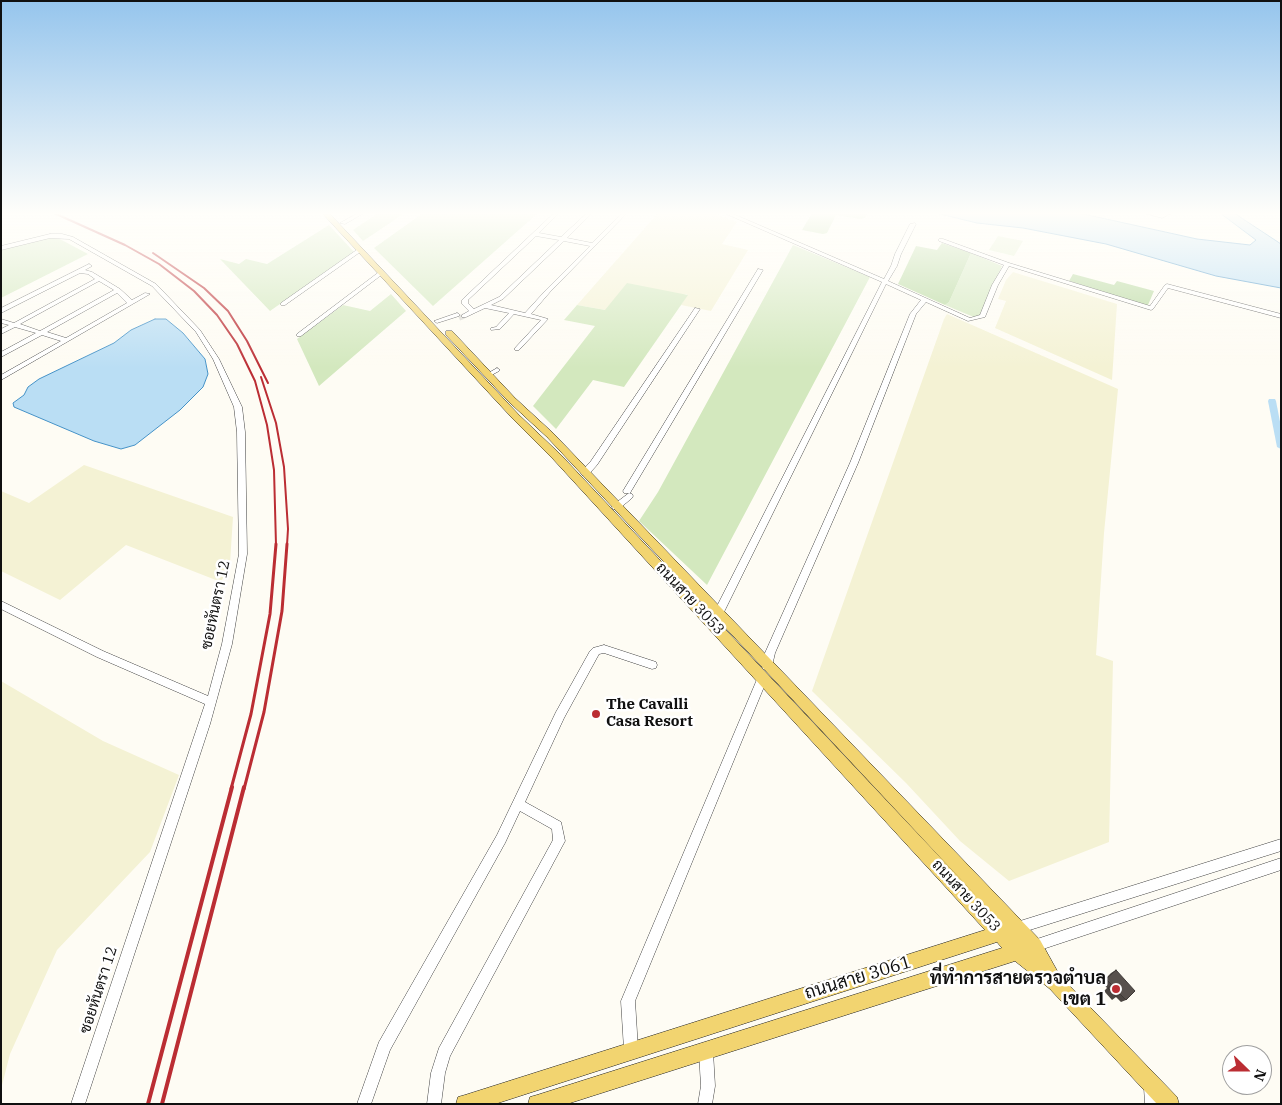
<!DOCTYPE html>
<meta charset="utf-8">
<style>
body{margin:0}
#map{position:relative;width:1282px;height:1105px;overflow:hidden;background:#fefcf4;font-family:"IBM Plex Serif",serif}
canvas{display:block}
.frame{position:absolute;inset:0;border:2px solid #101010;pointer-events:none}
.north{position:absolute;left:1222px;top:1045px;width:50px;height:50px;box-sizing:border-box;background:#fff;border:1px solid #9f9f9f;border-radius:50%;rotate:112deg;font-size:14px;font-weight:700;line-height:20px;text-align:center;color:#101010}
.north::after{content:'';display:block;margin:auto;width:18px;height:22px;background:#bb2d33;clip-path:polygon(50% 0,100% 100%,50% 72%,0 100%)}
</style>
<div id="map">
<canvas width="1282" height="1105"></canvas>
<div class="frame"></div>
<div class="north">N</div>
</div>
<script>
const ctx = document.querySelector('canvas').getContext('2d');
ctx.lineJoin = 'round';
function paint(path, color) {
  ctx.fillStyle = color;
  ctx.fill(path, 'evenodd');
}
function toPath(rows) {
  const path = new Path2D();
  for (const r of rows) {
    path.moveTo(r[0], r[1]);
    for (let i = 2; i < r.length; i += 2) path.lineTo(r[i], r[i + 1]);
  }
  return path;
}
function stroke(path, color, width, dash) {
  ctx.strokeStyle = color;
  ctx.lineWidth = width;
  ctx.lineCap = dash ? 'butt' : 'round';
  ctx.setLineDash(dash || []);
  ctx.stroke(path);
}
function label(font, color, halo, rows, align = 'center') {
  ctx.font = font + ' "IBM Plex Serif",Sarabun,serif';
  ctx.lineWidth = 5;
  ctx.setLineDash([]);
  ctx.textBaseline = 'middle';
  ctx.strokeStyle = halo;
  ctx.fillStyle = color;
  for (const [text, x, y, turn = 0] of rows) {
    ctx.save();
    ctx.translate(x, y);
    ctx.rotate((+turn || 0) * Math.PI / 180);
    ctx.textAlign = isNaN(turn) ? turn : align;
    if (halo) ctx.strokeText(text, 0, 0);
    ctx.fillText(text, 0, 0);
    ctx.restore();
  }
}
const farmland = toPath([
 [658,213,714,213,737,222,722,244,748,250,711,311,681,305,687,294,605,310,577,305],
 [1013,272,1117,304,1112,380,995,328,1006,301,998,299,1006,280],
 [947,314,1118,389,1104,533,1096,655,1113,661,1109,842,1009,881,960,841,906,783,812,691,944,319],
 [84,465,233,517,230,563,221,582,126,545,60,600,1,571,1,491,29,503],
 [1,681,103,741,179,775,150,852,57,950,10,1054,1,1089]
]);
const green = toPath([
 [378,213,405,213,363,241,353,230],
 [423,213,538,213,433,306,374,248],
 [329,225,354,252,270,311,220,259,239,264,246,259,267,264],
 [48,238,58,238,88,254,1,298,1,250],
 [793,245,870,277,707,585,639,521,658,492],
 [971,253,1002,266,980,315,976,318,945,305,949,302],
 [627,283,688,295,624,387,593,380,556,429,533,406,595,326,564,320,577,305,605,310],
 [391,294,406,311,319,386,297,339,343,305,370,311]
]);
const forest = toPath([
 [812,213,868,213,865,218,860,219,836,215,827,233,823,234,802,230],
 [942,243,971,253,949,302,945,305,898,284,916,246,937,250],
 [1073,274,1114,285,1117,281,1154,291,1148,305,1144,305,1069,281]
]);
const pitch = toPath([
 [998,236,1023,241,1014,256,989,250]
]);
const water = toPath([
 [936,213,1079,213,1197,239,1250,245,1256,240,1220,213,1234,213,1281,244,1281,288,1216,276,1106,244,1023,228,977,223,936,213],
 [155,319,166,319,183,333,205,359,208,374,203,387,180,410,135,445,121,449,94,441,14,407,13,403,24,395,28,387,39,379,114,343,131,330,155,319]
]);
const canal = toPath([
 [1269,399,1275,399,1276,401,1281,427,1281,449,1277,447,1268,401,1269,399]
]);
const minorTunnel = toPath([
 [459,318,464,316]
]);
const minor = toPath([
 [358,213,364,213,345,224,340,223,358,213],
 [554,213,559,213,539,233,561,237,587,213,592,213,567,238,592,243,622,213,627,213,550,292,531,314,548,319,519,350,515,350,515,348,541,320,514,314,500,329,491,330,491,328,496,327,509,313,485,308,466,317,462,317,462,315,469,311,462,304,462,300,554,213],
 [536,236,559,240,499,297,474,309,468,303,468,300,536,236],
 [564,241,590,246,546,290,525,313,491,305,503,299,564,241],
 [724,213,731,213,884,279,891,266,895,254,910,224,915,223,916,224,901,254,897,266,888,281,970,318,980,315,992,285,1004,265,939,241,939,239,943,239,1009,263,1150,306,1165,285,1167,284,1281,314,1281,318,1168,288,1153,309,1151,310,1009,266,998,285,985,317,968,321,926,302,916,314,858,463,775,653,772,666,771,669,767,670,763,669,762,666,765,653,850,463,910,314,921,300,886,284,723,614,721,617,718,618,715,617,713,614,882,282,724,213],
 [1144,213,1162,214,1172,213,1162,218,1144,213],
 [50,234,62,234,73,237,156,284,200,330,219,359,242,407,245,432,247,554,232,644,210,724,85,1104,71,1104,205,704,97,657,1,609,1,601,103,651,208,696,222,644,239,554,237,432,234,407,213,359,196,332,152,286,69,239,50,238,1,250,1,246,50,234],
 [358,249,363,250,285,305,281,305,281,303,358,249],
 [89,264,92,266,85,270,92,272,120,289,132,300,145,293,150,294,1,380,1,375,61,341,42,335,1,357,1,352,36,333,15,327,1,334,1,329,9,325,1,323,1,319,14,323,95,279,88,274,80,273,1,313,1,308,89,264],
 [99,281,114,290,40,331,20,324,99,281],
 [117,293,127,303,66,338,47,332,117,293],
 [758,269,763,270,630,493,624,493,623,491,758,269],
 [379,272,384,273,301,336,297,336,297,334,379,272],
 [695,308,700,309,597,465,588,475,582,475,581,473,582,471,591,461,695,308],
 [457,313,459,314,459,316,437,323,434,321,457,313],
 [497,368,500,370,499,371,488,377,485,375,497,368],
 [629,493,632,494,633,496,632,498,619,509,613,509,612,507,613,505,629,493],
 [604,645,656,662,657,665,656,668,652,669,604,653,599,654,564,718,525,802,561,822,565,841,450,1056,445,1073,441,1104,427,1104,431,1073,439,1048,553,840,552,829,520,811,505,843,390,1050,371,1104,357,1104,379,1042,497,835,556,712,590,651,593,648,604,645],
 [763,673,767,674,768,677,635,1001,638,1049,636,1054,631,1056,626,1054,624,1049,621,1001,758,677,759,674,763,673],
 [1281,839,1281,851,1017,934,1012,933,1011,928,1012,923,1017,922,1281,839],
 [1281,858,1281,870,1034,952,1029,951,1028,946,1029,941,1034,940,1281,858],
 [706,1045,711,1047,713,1052,715,1086,712,1104,698,1104,701,1086,699,1052,701,1047,706,1045],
 [1151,1080,1156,1082,1158,1087,1159,1104,1145,1104,1144,1087,1146,1082,1151,1080]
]);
const major = toPath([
 [322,213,329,213,519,415,561,455,982,902,547,437,509,402,446,335,446,331,452,331,515,398,553,433,1040,940,1060,976,1177,1097,1179,1104,1157,1104,1050,989,1015,961,567,1104,528,1104,530,1097,537,1095,1002,948,997,942,495,1104,456,1104,458,1097,465,1095,985,930,553,459,513,419,322,213]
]);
const railFar2 = toPath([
 [54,213,125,245,159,264,194,291,217,315,237,344,255,381,267,425,274,470,276,545],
 [153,253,204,288,228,311,247,341,268,383],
 [261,377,276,423,284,467,288,529,287,545]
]);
const railFar1 = toPath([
 [231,789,251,714,270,614,276,544],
 [244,789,264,712,282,611,287,544]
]);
const rail = toPath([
 [148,1104,232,787],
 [162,1104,244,787]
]);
const wall = toPath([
 [1116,970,1126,1000,1121,1002,1116,997,1112,1000,1104,991,1107,988,1102,982,1111,973]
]);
const building = toPath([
 [1116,970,1135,991,1126,1000,1120,994,1116,997,1108,988,1112,985,1106,979,1116,970]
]);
const markers = [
 [596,714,5,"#bb2d33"],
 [1116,989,5,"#bb2d33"]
];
const streetNames = [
 ["ถนนสาย 3053",690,599,47],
 ["ซอยหันตรา 12",216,605,-78],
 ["ถนนสาย 3053",966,896,47],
 ["ซอยหันตรา 12",99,990,-72]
];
const poiNames = [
 ["The Cavalli",606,705],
 ["Casa Resort",606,722]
];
const nearStreetnames = [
 ["ถนนสาย 3061",858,978,-17]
];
const nearPoinames = [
 ["ที่ทำการสายตรวจตำบล",1106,979],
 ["เขต 1",1106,1000]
];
paint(farmland, '#f4f2d4');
paint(green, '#d3e8be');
paint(forest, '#b7d89e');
paint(pitch, '#e4f0cf');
paint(water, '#badef4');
stroke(water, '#4592c7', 1);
paint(canal, '#badef4');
stroke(minorTunnel, '#dad9d2', 5.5, [5.5, 3]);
stroke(minor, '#434343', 1);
stroke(major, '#212121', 1);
paint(minor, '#fff');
paint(major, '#f2d470');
stroke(railFar2, '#bb2d33', 2);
stroke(railFar1, '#bb2d33', 3);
stroke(rail, '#bb2d33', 4);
paint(wall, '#4c4642');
paint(building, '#58514d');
stroke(building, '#3e3936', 1);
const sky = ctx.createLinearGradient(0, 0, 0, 368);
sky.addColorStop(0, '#95c5ed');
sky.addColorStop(0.58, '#fffefa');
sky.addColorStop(1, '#fffefa00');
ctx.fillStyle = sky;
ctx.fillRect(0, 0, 1282, 368);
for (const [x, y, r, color] of markers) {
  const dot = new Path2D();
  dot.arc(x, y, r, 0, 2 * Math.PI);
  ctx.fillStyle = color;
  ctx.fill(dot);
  stroke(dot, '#fff', 2);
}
label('15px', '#101010', '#fff', streetNames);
label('bold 15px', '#101010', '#fff', poiNames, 'left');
label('18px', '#101010', '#fff', nearStreetnames);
label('bold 18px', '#101010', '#fff', nearPoinames, 'right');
</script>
